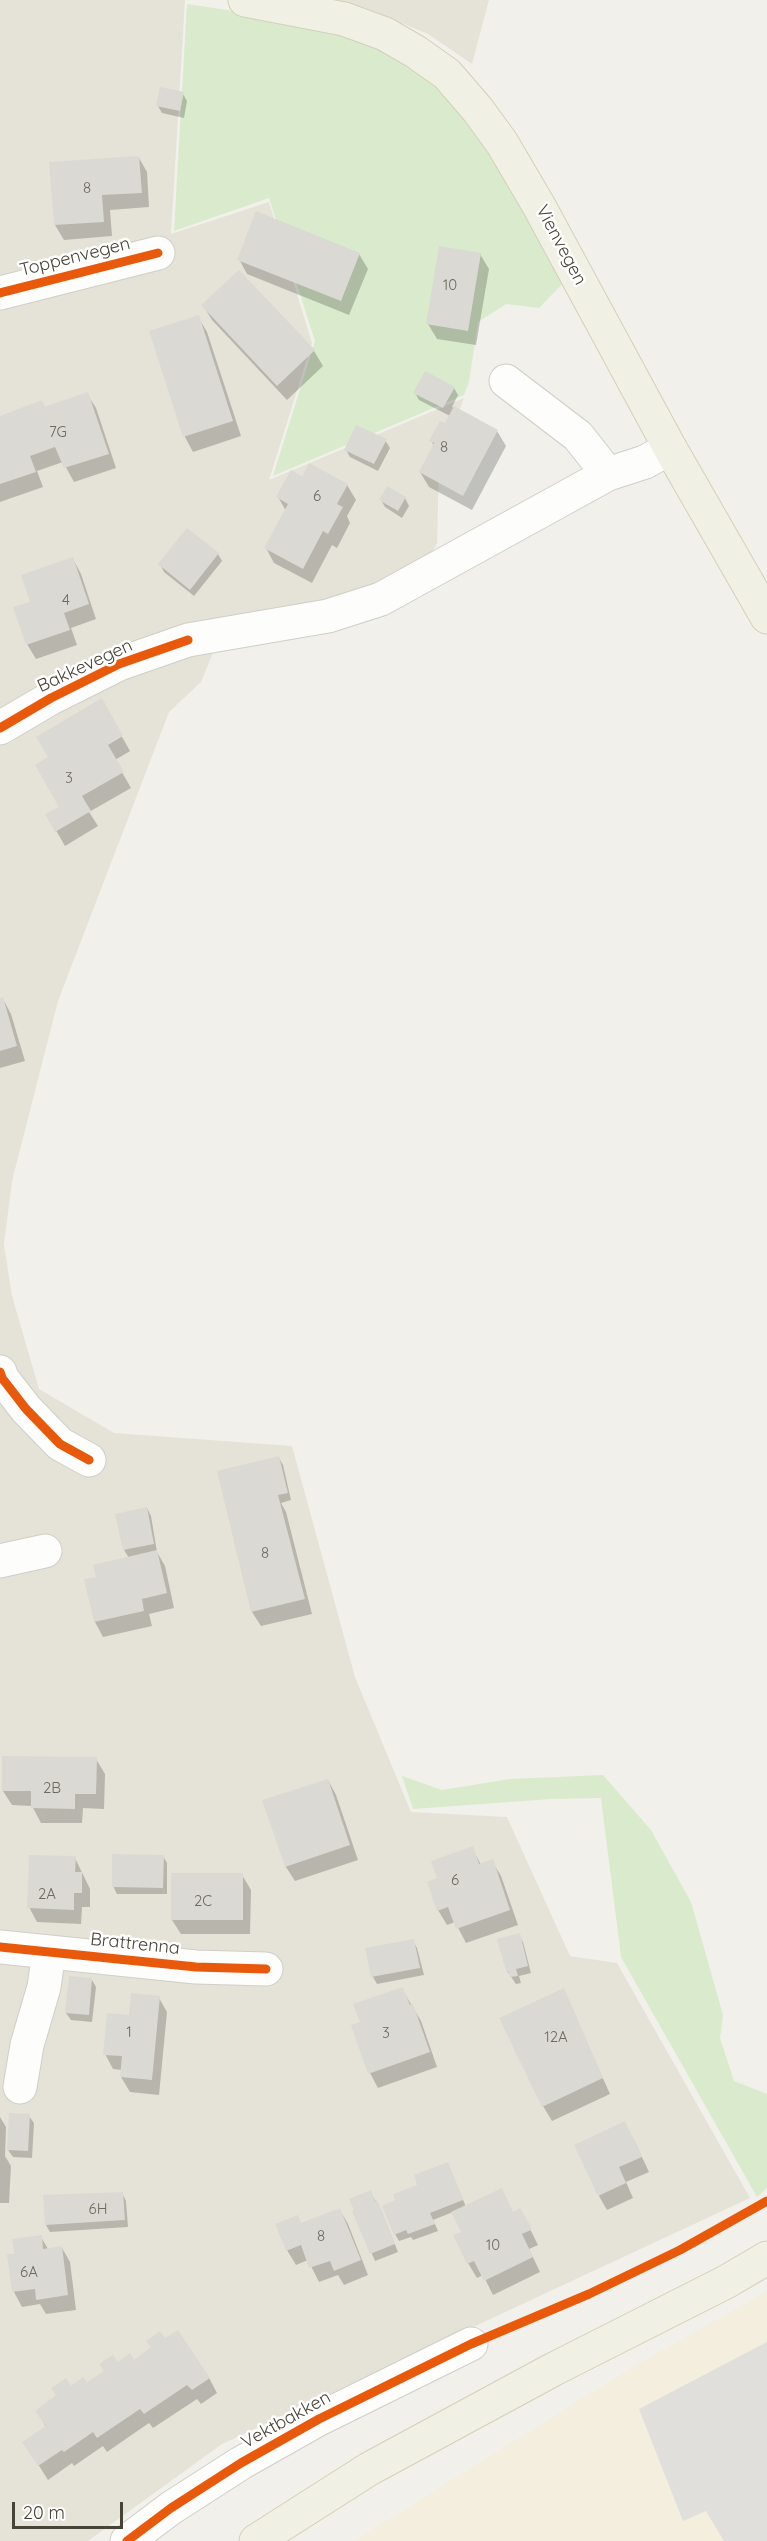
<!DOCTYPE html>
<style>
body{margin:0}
#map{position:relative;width:767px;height:2541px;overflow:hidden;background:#f1f0eb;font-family:Quicksand,sans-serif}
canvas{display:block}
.scale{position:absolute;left:12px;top:2502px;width:111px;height:27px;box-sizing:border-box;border:3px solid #474437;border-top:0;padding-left:8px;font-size:18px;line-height:21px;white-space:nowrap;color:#474437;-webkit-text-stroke:4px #fff;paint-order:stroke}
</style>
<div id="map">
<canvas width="767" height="2541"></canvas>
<div class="scale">20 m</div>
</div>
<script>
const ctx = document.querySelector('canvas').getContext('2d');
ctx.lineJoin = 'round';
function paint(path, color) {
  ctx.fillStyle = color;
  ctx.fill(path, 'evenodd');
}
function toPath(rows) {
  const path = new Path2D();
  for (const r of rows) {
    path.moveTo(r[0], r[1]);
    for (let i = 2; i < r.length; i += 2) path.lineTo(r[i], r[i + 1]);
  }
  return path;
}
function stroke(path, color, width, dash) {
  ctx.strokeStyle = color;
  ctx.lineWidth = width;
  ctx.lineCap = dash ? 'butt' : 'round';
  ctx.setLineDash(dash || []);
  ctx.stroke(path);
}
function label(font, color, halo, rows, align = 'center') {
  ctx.font = font + ' Quicksand,sans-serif';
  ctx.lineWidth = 5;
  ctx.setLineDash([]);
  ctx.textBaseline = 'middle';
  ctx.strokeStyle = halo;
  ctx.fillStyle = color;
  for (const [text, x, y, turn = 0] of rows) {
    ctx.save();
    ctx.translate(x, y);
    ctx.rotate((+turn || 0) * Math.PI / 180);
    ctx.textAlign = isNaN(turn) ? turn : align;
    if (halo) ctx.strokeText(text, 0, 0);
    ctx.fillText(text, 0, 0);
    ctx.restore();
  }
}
const residential = toPath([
 [0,0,185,0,171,234,269,202,312,343,269,480,464,398,439,465,437,543,406,600,269,609,217,643,201,682,169,712,58,1001,12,1181,4,1244,12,1296,39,1389,114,1433,292,1446,355,1677,411,1812,507,1817,570,1956,617,1963,750,2198,222,2444,88,2541,0,2541],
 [333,0,489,0,472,64,428,34,365,8]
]);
const commercial = toPath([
 [767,2291,767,2541,354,2541,631,2368]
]);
const green = toPath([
 [187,4,281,18,339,34,392,55,430,78,469,125,518,196,565,281,539,308,506,304,478,322,469,382,464,395,273,476,315,341,269,198,174,231],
 [603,1775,651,1830,691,1902,723,2015,720,2038,734,2081,767,2094,767,2188,757,2197,621,1957,601,1798,551,1799,413,1809,402,1776,442,1790,510,1779]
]);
const parking = toPath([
 [767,2342,767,2541,724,2541,706,2511,683,2521,639,2409]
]);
const shadow = toPath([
 [183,94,187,101,184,118,162,113,158,106],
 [139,158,147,172,149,207,110,210,112,236,64,240,55,225],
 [359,254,368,269,349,315,247,274,239,259],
 [480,254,489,269,476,345,437,339,428,324],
 [239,272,314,351,323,366,287,400,212,320,203,305],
 [198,317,207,332,241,436,193,452,185,437,151,332],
 [454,388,458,395,452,407,497,431,506,446,472,510,429,487,420,472,434,446,431,440,445,425,450,416,419,400,415,393],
 [87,394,96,408,116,468,74,482,63,462,37,471,43,487,0,502,0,417,41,402,45,408],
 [385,440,390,448,378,471,350,457,346,450],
 [303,478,347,485,356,500,347,516,350,523,337,548,332,545,312,583,274,563,266,548,286,511,278,497],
 [405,498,409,506,402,518,385,507,381,500],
 [218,554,222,561,194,596,164,572,160,564],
 [73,559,81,574,96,619,71,628,77,645,36,659,27,644,32,603],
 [101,700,130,751,115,760,131,788,89,812,98,826,65,846,47,815,61,807,50,758],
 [3,999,11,1014,25,1061,0,1068,0,1000],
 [279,1458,283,1465,291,1500,281,1503,286,1512,312,1614,261,1626,252,1612],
 [147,1508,151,1516,157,1552,165,1566,174,1608,149,1614,152,1626,103,1637,95,1622,85,1581,97,1578,129,1558,124,1550],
 [96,1759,105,1774,104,1809,83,1808,82,1823,41,1823,32,1806,12,1805,3,1791],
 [328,1780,336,1795,358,1860,295,1881,286,1867,264,1801],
 [472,1848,481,1865,492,1861,501,1876,518,1925,466,1943,455,1922,447,1925,438,1910,439,1879],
 [163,1856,167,1863,167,1894,117,1894,113,1886],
 [75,1858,90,1889,90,1907,82,1907,81,1924,37,1922,29,1907],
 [242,1875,251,1890,250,1934,181,1934,172,1920],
 [519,1935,523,1942,531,1973,519,1976,521,1983,516,1984,507,1971],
 [413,1941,417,1948,424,1975,377,1984,373,1977,367,1949],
 [92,1980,96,1987,92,2022,71,2020,66,2013],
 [402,1989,421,2021,437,2067,378,2088,370,2073,362,2023],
 [563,1990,610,2094,552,2121,543,2106],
 [159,1998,167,2012,159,2095,130,2092,121,2077,122,2070,113,2069,105,2054,130,2017],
 [29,2116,34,2123,32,2158,13,2157,8,2150],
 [0,2117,6,2127,5,2156,11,2166,9,2203,0,2203],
 [633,2138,649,2172,626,2182,633,2198,607,2210,599,2196],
 [448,2164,466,2207,513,2213,528,2225,538,2245,529,2249,540,2272,493,2295,483,2275,477,2278,468,2263,463,2232,453,2212,433,2220,438,2231,413,2240,411,2237,399,2241,395,2234,419,2186],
 [370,2192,381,2210,398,2252,375,2261,354,2212],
 [122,2193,126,2201,128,2227,50,2232,46,2225],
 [340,2210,348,2224,368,2275,344,2285,338,2275,319,2282,308,2260,296,2265,287,2250,302,2225],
 [41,2237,48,2249,62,2248,70,2262,76,2310,46,2314,40,2304,22,2307,14,2292,15,2255],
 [134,2362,209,2378,217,2393,201,2404,197,2399,153,2428,149,2423,107,2452,103,2446,74,2466,72,2463,48,2480,24,2442,46,2427,37,2411,70,2388,86,2384,118,2364]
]);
const building = toPath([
 [160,87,184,92,180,111,156,106],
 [139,156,142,193,102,195,104,222,54,225,49,162],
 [256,211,360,253,341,301,237,260],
 [439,246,481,253,468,331,426,324],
 [239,270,315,350,277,386,201,305],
 [199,315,233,421,183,437,149,331],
 [425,371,455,387,443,408,413,393],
 [88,392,109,454,64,468,55,447,30,456,36,472,0,484,0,416,42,400,44,407],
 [454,406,498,430,463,496,419,472,434,443,429,441,440,421,445,423],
 [356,425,387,439,374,464,344,450],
 [309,463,348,484,337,504,343,507,328,534,323,531,303,569,264,548,288,504,276,497,291,470,302,476],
 [387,486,406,497,398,511,379,500],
 [187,528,219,553,190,590,158,564],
 [73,557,89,604,64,613,70,630,26,645,13,607,30,602,21,575],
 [102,698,123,736,108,745,124,772,82,796,91,811,55,832,45,814,59,807,35,765,48,757,36,737],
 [3,997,17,1046,0,1051,0,998],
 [279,1456,288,1493,278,1495,305,1599,251,1612,217,1471],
 [147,1507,154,1544,123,1550,115,1514],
 [157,1550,167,1593,142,1599,144,1611,94,1622,84,1579,96,1577,93,1565],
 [2,1756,97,1757,96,1794,75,1794,75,1809,31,1808,31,1791,2,1791],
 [328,1779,350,1845,285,1867,262,1800],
 [473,1846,479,1864,493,1859,510,1910,456,1929,448,1907,437,1911,427,1882,437,1878,431,1861],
 [112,1854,164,1855,163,1888,112,1887],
 [29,1855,76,1856,75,1872,82,1872,82,1893,74,1893,74,1910,27,1908],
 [171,1873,243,1873,243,1920,171,1920],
 [520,1933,528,1966,516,1969,518,1976,510,1977,508,1971,506,1971,497,1939],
 [414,1939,420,1968,371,1977,365,1948],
 [69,1976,92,1978,89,2015,65,2013],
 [403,1987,410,2005,413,2004,430,2052,368,2074,351,2025,360,2022,353,2004],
 [564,1988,603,2078,542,2107,499,2018],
 [131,1993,160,1996,152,2080,120,2077,122,2056,103,2055,107,2013,129,2015],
 [9,2113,30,2114,28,2151,7,2150],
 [625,2121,642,2157,619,2167,626,2183,598,2196,574,2145],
 [448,2162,463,2200,430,2213,435,2224,408,2234,406,2230,394,2235,382,2206,395,2200,393,2194,417,2185,414,2175],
 [502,2188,513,2212,520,2208,531,2227,531,2230,522,2234,533,2257,484,2281,474,2261,467,2264,453,2235,461,2232,451,2212],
 [371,2190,375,2202,377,2200,395,2244,370,2254,352,2211,354,2210,349,2199],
 [123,2192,125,2220,45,2225,43,2195],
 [340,2208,361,2260,334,2271,330,2261,309,2268,301,2245,286,2251,275,2224,298,2215,301,2223],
 [42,2235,43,2249,62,2246,68,2295,36,2300,35,2289,12,2292,7,2254,14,2254,12,2239],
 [178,2330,210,2378,192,2390,187,2385,144,2414,140,2409,97,2438,93,2432,64,2452,62,2450,38,2466,22,2442,46,2426,35,2411,56,2395,51,2388,66,2378,71,2386,83,2377,87,2382,104,2371,99,2364,113,2355,118,2362,130,2353,134,2360,151,2347,146,2341,160,2331,165,2338]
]);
const minor = toPath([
 [0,293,158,253],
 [506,381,578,436,608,474],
 [0,728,51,698,119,664,188,640,328,616,381,599,608,474,645,462,670,448],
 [0,1372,2,1378,26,1409,60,1444,89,1460],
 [0,1561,45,1551],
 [0,1947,196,1967,266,1969],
 [20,2087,27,2045,44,1987,49,1952],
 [127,2541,171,2508,241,2463,319,2419,471,2344]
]);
const major = toPath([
 [245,0,344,19,385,34,416,52,447,74,478,110,502,143,539,206,670,448,767,617],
 [256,2541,369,2469,554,2369,726,2282,767,2258]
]);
const cycleway = toPath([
 [0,293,158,253],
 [0,728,51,698,119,664,188,640],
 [0,1372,2,1378,26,1409,60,1444,89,1460],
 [0,1947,196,1967,266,1969],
 [127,2541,171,2508,241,2463,319,2419,471,2344,589,2294,680,2250,767,2201]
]);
const numberNames = [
 ["8",87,188],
 ["10",450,285],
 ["7G",58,432],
 ["8",444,447],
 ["6",317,496],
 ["4",66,600],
 ["3",69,778],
 ["8",265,1553],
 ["2B",52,1788],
 ["6",455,1880],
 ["2A",47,1894],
 ["2C",203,1901],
 ["1",129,2032],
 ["3",386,2033],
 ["12A",556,2037],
 ["6H",98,2209],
 ["8",321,2236],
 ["10",493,2245],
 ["6A",29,2272]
];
const streetNames = [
 ["Vienvegen",561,245,62],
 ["Toppenvegen",75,257,-14],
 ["Bakkevegen",85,666,-25],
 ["Brattrenna",135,1944,6],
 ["Vektbakken",286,2420,-29]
];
paint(residential, '#e5e3d8');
paint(commercial, '#f3eede');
paint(green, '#d9ebcc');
paint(parking, '#e0dfdb');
paint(shadow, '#0003');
paint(building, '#dbd9d3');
stroke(minor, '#cfcec8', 35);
stroke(major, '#d3d0b9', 35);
stroke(minor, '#fdfdfc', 33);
stroke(major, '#f1f0e4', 33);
stroke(cycleway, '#e8590c', 9);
label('15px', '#6d6a5f', null, numberNames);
label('18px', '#474437', '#fff', streetNames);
</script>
